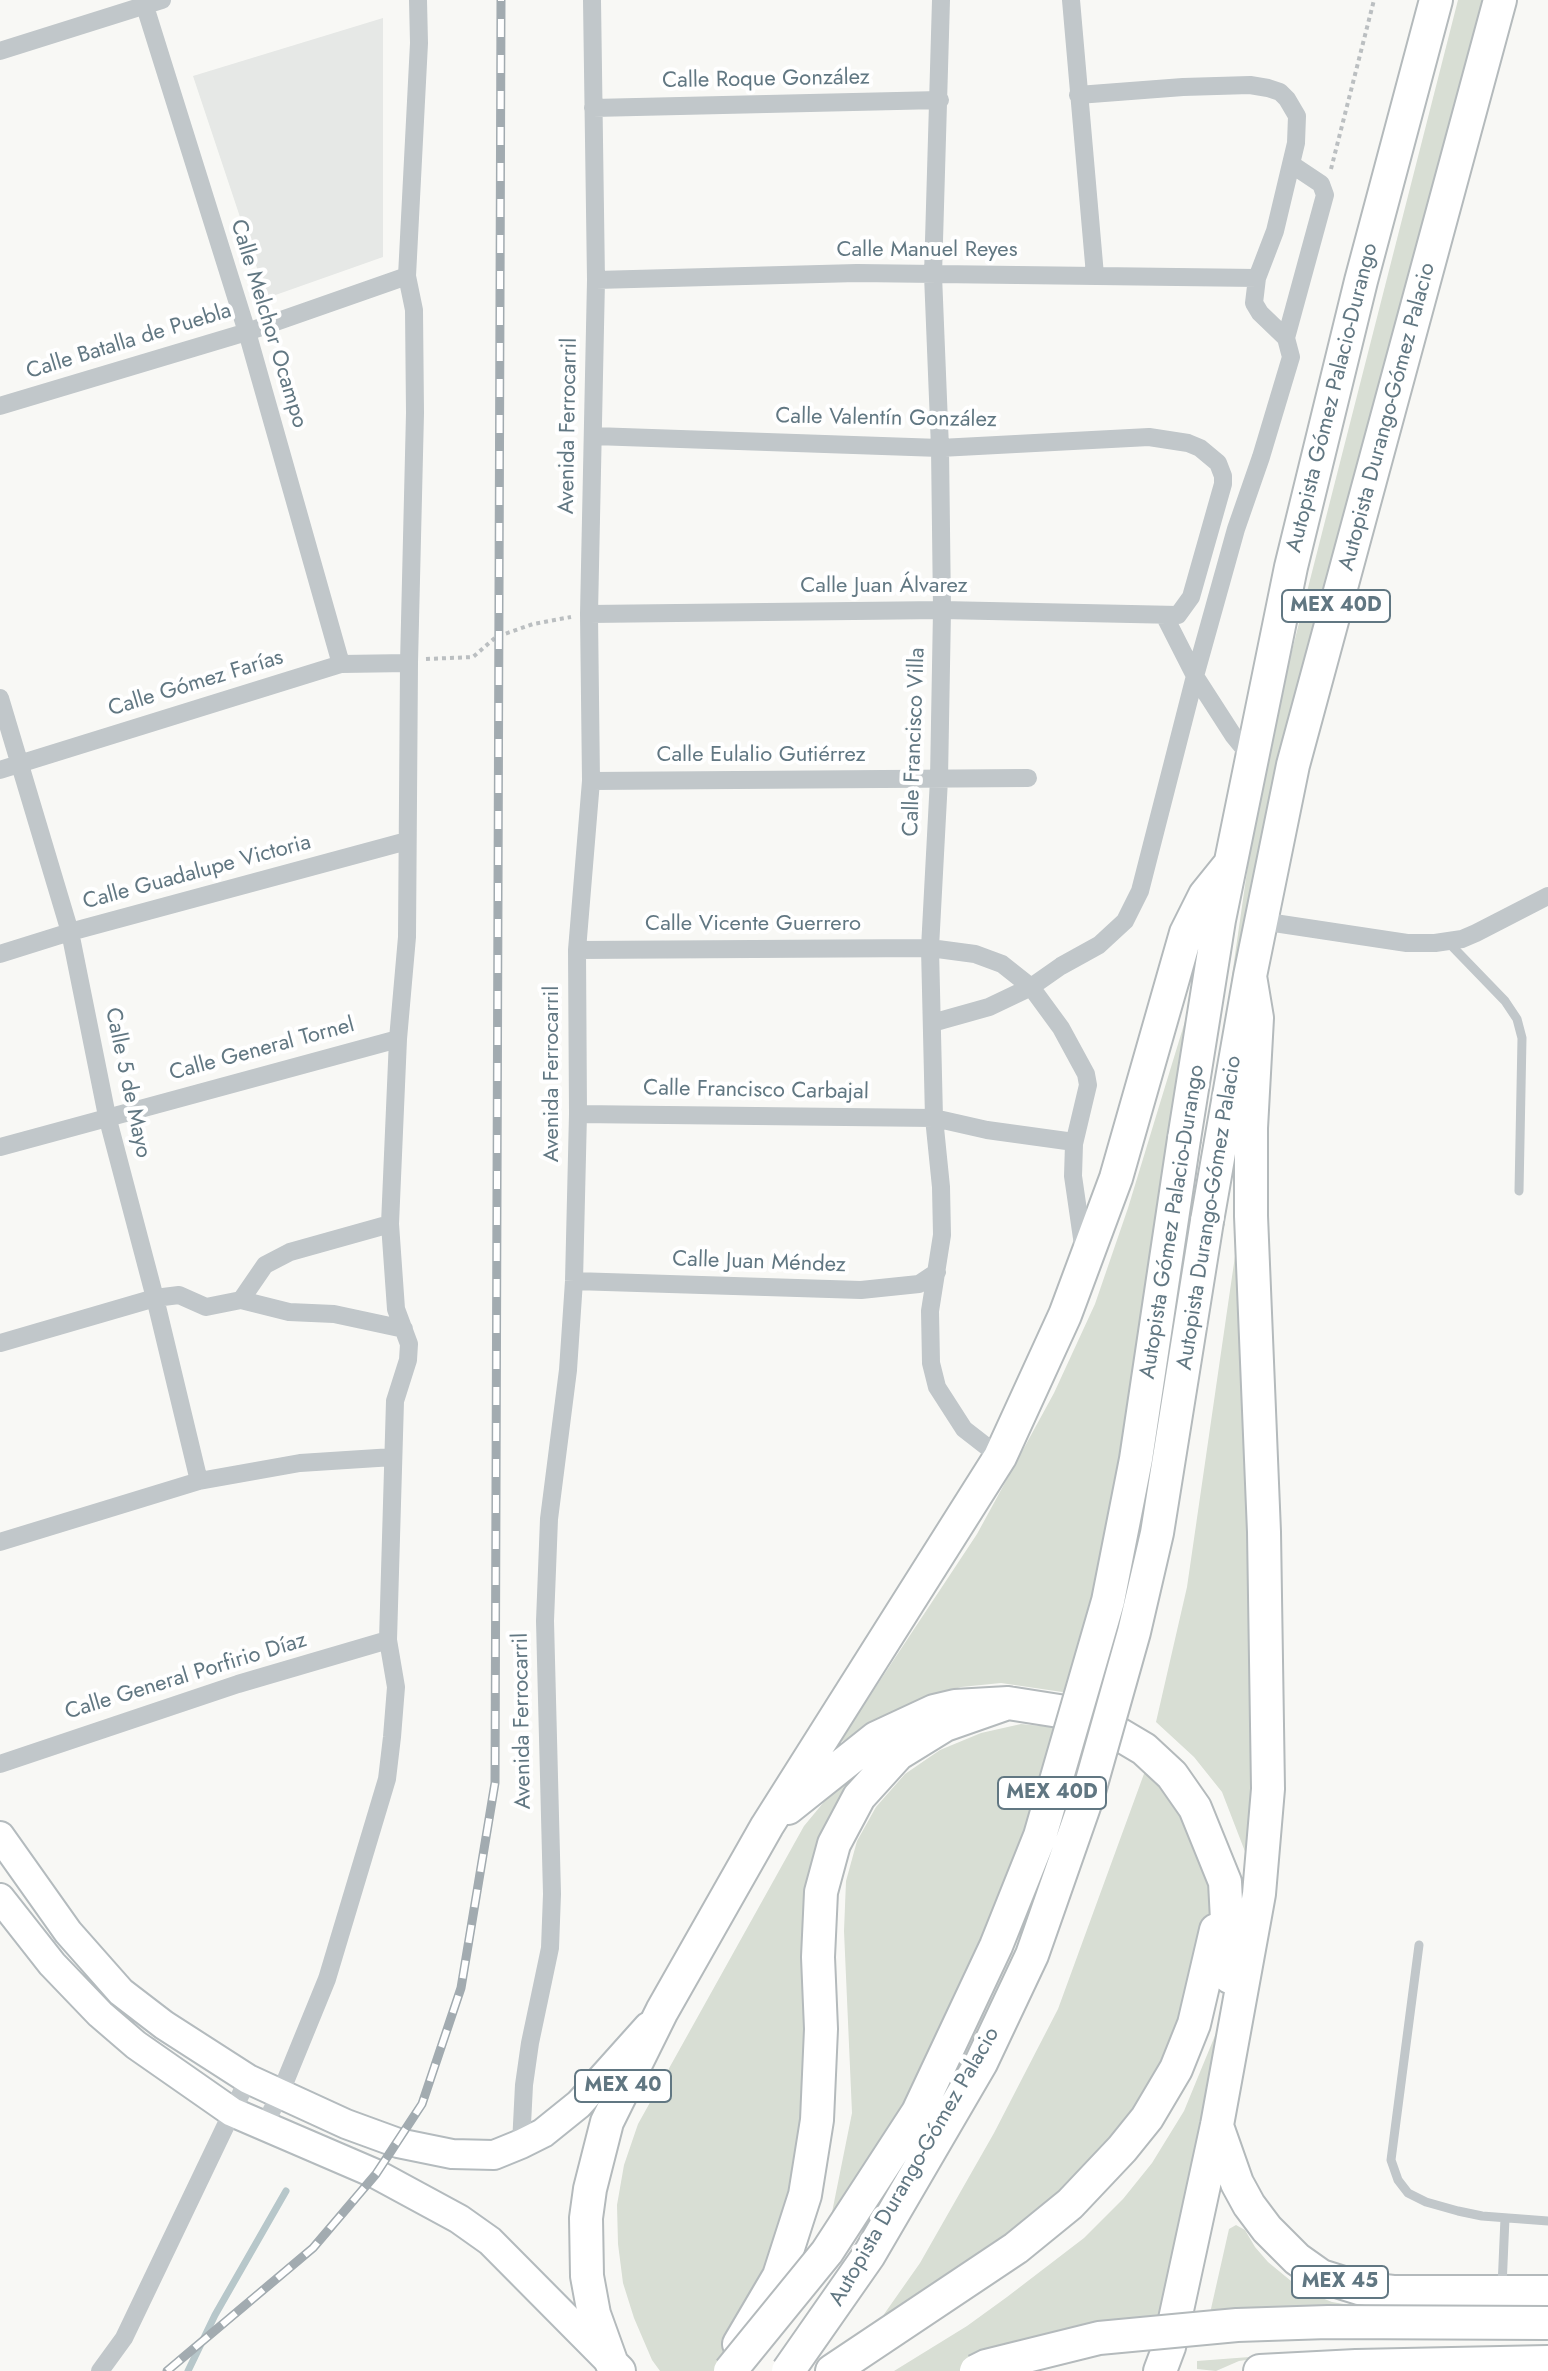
<!DOCTYPE html>
<meta charset="utf-8">
<style>
body{margin:0}
canvas{display:block;background:#f8f8f5}
</style>
<canvas width="1548" height="2371"></canvas>
<script>
const ctx = document.querySelector('canvas').getContext('2d');
ctx.lineJoin = 'round';
function paint(path, color) {
  ctx.fillStyle = color;
  ctx.fill(path, 'evenodd');
}
function toPath(rows) {
  const path = new Path2D();
  for (const r of rows) {
    path.moveTo(r[0], r[1]);
    for (let i = 2; i < r.length; i += 2) path.lineTo(r[i], r[i + 1]);
  }
  return path;
}
function stroke(path, color, width, dash) {
  ctx.strokeStyle = color;
  ctx.lineWidth = width;
  ctx.lineCap = dash ? 'butt' : 'round';
  ctx.setLineDash(dash || []);
  ctx.stroke(path);
}
function label(font, color, halo, rows, align = 'center') {
  ctx.font = font + ' Jost,sans-serif';
  ctx.lineWidth = 8;
  ctx.setLineDash([]);
  ctx.textBaseline = 'middle';
  ctx.strokeStyle = halo;
  ctx.fillStyle = color;
  for (const [text, x, y, turn = 0] of rows) {
    ctx.save();
    ctx.translate(x, y);
    ctx.rotate((+turn || 0) * Math.PI / 180);
    ctx.textAlign = isNaN(turn) ? turn : align;
    if (halo) ctx.strokeText(text, 0, 0);
    ctx.fillText(text, 0, 0);
    ctx.restore();
  }
}
const built = toPath([
 [383,18,383,257,267,298,193,76]
]);
const green = toPath([
 [1458,0,1482,0,1277,769,1226,1017,1262,768],
 [1204,959,1144,1342,1098,1582,1069,1693,1001,1683,961,1687,925,1698,884,1716,838,1744,977,1534,1054,1393,1095,1304,1128,1208],
 [1244,1194,1256,1880,1222,1792,1194,1757,1156,1722,1187,1587],
 [1021,1724,1061,1728,1010,1882,950,2031,821,2267,852,2113,844,1931,846,1881,857,1841,876,1807,905,1774,940,1750,981,1733],
 [889,1746,840,1807,800,2197,721,2371,660,2371,652,2360,634,2318,623,2283,618,2244,617,2205,624,2165,638,2124,804,1826,833,1791],
 [1145,1771,1178,1805,1206,1866,1211,1906,1209,1947,1175,2052,1092,2181,854,2357,920,2263,994,2133,1058,2009],
 [1221,2021,1157,2339,1009,2371,894,2371,967,2326,1007,2297,1084,2238,1123,2199,1152,2163,1184,2111],
 [1236,2225,1245,2230,1255,2247,1268,2262,1302,2290,1332,2302,1367,2308,1208,2322,1229,2229],
 [1289,2354,1239,2361,1216,2371,1197,2369,1197,2361]
]);
const stream = toPath([
 [188,2371,215,2315,286,2191]
]);
const path = toPath([
 [1331,169,1374,0],
 [426,659,473,657,496,637,533,624,571,617]
]);
const lane = toPath([
 [1447,941,1505,1001,1517,1019,1522,1038,1519,1191],
 [1419,1945,1391,2160,1398,2180,1408,2193,1426,2202,1458,2211,1482,2216,1548,2221],
 [1502,2287,1505,2218]
]);
const street = toPath([
 [143,0,247,332,341,664],
 [941,0,933,275,940,448,942,610,939,779,930,948,934,1118,941,1187,942,1235,930,1311,931,1363,937,1387,964,1429,1000,1457],
 [1071,0,1095,275],
 [0,51,162,0],
 [593,108,940,100],
 [596,280,857,273,1257,278],
 [1286,338,1325,195,1321,184,1291,164],
 [0,406,247,332,407,276],
 [589,614,942,610,1178,615,1191,597,1223,484,1223,476,1218,463,1200,448,1188,443,1149,437,940,448,594,436],
 [1164,615,1195,676,1233,735,1251,757],
 [0,698,70,932,107,1116,155,1298,199,1481],
 [0,770,341,664,409,663],
 [591,781,1028,778],
 [1261,921,1407,943,1435,943,1462,939,1476,933,1548,896],
 [577,950,930,948,975,954,1002,964,1031,987,1061,1028,1086,1074,1088,1085,1074,1144,1073,1176,1084,1252],
 [0,954,70,932,407,841],
 [932,1023,989,1007,1031,987,1061,966,1099,945,1125,921,1140,891,1195,676,1236,529,1261,457,1291,357,1286,338,1260,313,1254,303,1257,278,1275,231,1296,143,1297,116,1287,99,1280,92,1268,88,1250,85,1183,87,1078,95],
 [578,1114,934,1118,987,1130,1074,1142],
 [0,1147,398,1039],
 [574,1281,861,1290,919,1284,937,1272],
 [241,1300,289,1312,334,1314,404,1329],
 [0,1343,155,1298,179,1295,206,1307,241,1300,265,1265,290,1252,390,1224],
 [0,1542,199,1481,300,1463,393,1457],
 [0,1764,238,1684,388,1640],
 [264,2126,280,2094,327,1979,387,1779,392,1737,396,1687,388,1640,395,1401,408,1360,409,1344,396,1309,390,1224,398,1039,407,937,409,663,415,413,414,310,407,276,419,43,418,0],
 [521,2144,524,2085,530,2043,550,1948,552,1894,545,1621,549,1519,568,1370,574,1281,578,1114,577,950,591,781,589,614,596,280,592,0],
 [100,2371,124,2338,248,2079]
]);
const primary = toPath([
 [0,1836,68,1932,121,1992,164,2025,248,2079,346,2124,398,2143,452,2154,494,2155,521,2144,543,2133,579,2104,648,2027],
 [0,1898,52,1964,100,2014,136,2045,232,2112,376,2174,459,2219,490,2241,611,2363]
]);
const highway = toPath([
 [1184,1139,1219,920,1291,567,1361,281,1436,0],
 [1207,1221,1250,976,1293,765,1500,0],
 [788,1808,876,1738,934,1711,955,1706,1008,1703,1059,1711,1112,1730,1144,1749,1172,1775,1195,1808,1225,1882,1230,1977],
 [1217,2126,1237,2183,1249,2205,1267,2229,1297,2259,1321,2276,1359,2288,1393,2292,1548,2292],
 [739,2344,779,2276,805,2195,817,2120,821,2029,818,1957,821,1892,834,1844,859,1797,898,1754,945,1725,1008,1703],
 [619,2371,612,2364,594,2314,587,2276,586,2218,590,2189,607,2122,662,2011,767,1826,1000,1457,1065,1315,1116,1178,1186,933,1205,895,1230,864],
 [832,2371,1016,2248,1070,2204,1122,2149,1147,2118,1176,2069,1194,2024,1216,1930],
 [1160,2371,1169,2347,1217,2125,1259,1894,1268,1789,1264,1532,1251,1216,1251,1128,1257,1018,1250,976],
 [1260,2371,1356,2366,1548,2362]
]);
const rail = toPath([
 [167,2371,313,2248,376,2174,422,2104,461,1988,495,1783,501,0]
]);
const highwayBridge = toPath([
 [730,2371,827,2252,918,2112,996,1946,1040,1836,1108,1601,1136,1459,1184,1139],
 [788,2371,869,2255,981,2063,1032,1955,1088,1795,1134,1632,1157,1533,1207,1221],
 [976,2371,986,2366,1099,2338,1237,2325,1328,2322,1548,2323]
]);
const shields = [
 [1336,606,108],
 [1052,1793,108],
 [623,2086,96],
 [1340,2282,96]
];
const shieldNames = [
 ["MEX 40D",1336,606],
 ["MEX 40D",1052,1793],
 ["MEX 40",623,2086],
 ["MEX 45",1340,2282]
];
const streetNames = [
 ["Calle Roque González",766,80,-1],
 ["Calle Manuel Reyes",927,251],
 ["Calle Melchor Ocampo",268,324,73],
 ["Calle Batalla de Puebla",129,342,-17],
 ["Autopista Gómez Palacio-Durango",1333,398,-76],
 ["Autopista Durango-Gómez Palacio",1388,417,-75],
 ["Calle Valentín González",886,419,1],
 ["Avenida Ferrocarril",569,426,-89],
 ["Calle Juan Álvarez",884,587],
 ["Calle Gómez Farías",196,684,-17],
 ["Calle Francisco Villa",915,742,-88],
 ["Calle Eulalio Gutiérrez",761,756],
 ["Calle Guadalupe Victoria",197,873,-15],
 ["Calle Vicente Guerrero",753,925],
 ["Calle General Tornel",262,1050,-15],
 ["Avenida Ferrocarril",553,1074,-90],
 ["Calle 5 de Mayo",127,1083,78],
 ["Calle Francisco Carbajal",756,1091,1],
 ["Autopista Durango-Gómez Palacio",1210,1213,-81],
 ["Autopista Gómez Palacio-Durango",1173,1222,-81],
 ["Calle Juan Méndez",759,1263,2],
 ["Calle General Porfirio Díaz",186,1677,-17],
 ["Avenida Ferrocarril",523,1721,-91],
 ["Autopista Durango-Gómez Palacio",915,2167,-60]
];
paint(built, '#e6e8e6');
paint(green, '#d8ded4');
stroke(stream, '#b7c7ca', 7);
stroke(primary, '#b4bbbe', 32);
stroke(highway, '#b4babc', 36);
stroke(path, '#bbbfc1', 4, [4, 4]);
stroke(lane, '#c1c7ca', 9);
stroke(street, '#c1c7ca', 18);
stroke(primary, '#fff', 28);
stroke(highway, '#fff', 32);
stroke(rail, '#a2abb0', 9);
stroke(rail, '#fff', 6, [18]);
stroke(highwayBridge, '#b4babc', 36, []);
stroke(highwayBridge, '#fff', 32);
for (const [x, y, w] of shields) {
  const box = new Path2D();
  box.roundRect(x - w / 2, y - 16, w, 32, 6);
  ctx.fillStyle = '#fff';
  ctx.fill(box);
  stroke(box, '#617782', 2);
}
label('bold 20px', '#617782', null, shieldNames);
label('22px', '#617782', '#fff', streetNames);
</script>
